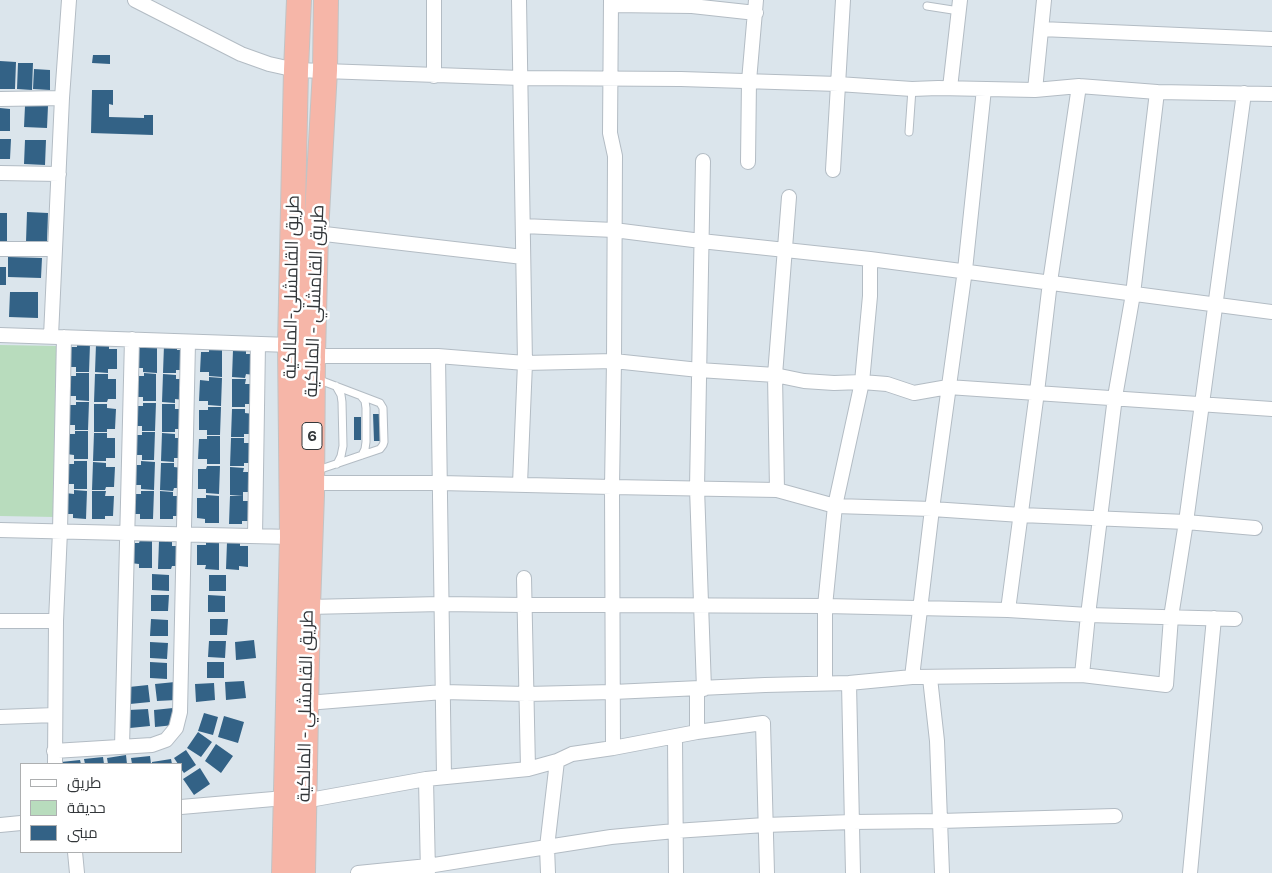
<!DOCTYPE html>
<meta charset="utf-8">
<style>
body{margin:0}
#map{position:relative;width:1272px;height:873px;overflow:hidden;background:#dbe5ec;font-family:Karla,Cairo,sans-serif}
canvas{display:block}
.legend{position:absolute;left:20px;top:763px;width:162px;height:90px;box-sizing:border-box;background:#fff;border:1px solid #adafb0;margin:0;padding:6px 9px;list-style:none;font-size:15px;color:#33373a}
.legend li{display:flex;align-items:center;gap:10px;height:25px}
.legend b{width:25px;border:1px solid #adafb0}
</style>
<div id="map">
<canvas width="1272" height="873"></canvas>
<ul class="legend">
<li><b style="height:6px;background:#fff"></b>طريق</li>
<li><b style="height:14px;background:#b8dcbd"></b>حديقة</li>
<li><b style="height:14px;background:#336286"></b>مبنى</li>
</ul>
</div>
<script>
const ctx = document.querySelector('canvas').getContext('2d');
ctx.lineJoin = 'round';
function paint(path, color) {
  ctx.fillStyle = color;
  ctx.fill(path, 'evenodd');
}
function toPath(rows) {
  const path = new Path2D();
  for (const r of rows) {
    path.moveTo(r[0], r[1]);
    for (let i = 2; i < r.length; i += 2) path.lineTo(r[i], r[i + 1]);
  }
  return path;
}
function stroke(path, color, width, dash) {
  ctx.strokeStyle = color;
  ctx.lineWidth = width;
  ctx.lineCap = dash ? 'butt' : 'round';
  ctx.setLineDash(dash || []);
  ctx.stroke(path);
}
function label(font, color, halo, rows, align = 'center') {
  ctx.font = font + ' Karla,Cairo,sans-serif';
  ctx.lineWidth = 5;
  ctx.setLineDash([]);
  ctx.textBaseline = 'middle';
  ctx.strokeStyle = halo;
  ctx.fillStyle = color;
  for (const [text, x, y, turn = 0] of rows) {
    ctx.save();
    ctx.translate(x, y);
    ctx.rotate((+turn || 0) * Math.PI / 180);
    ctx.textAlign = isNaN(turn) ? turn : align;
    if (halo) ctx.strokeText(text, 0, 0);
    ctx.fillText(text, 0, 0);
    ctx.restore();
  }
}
const green = toPath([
 [0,345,58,346,55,517,0,516]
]);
const building = toPath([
 [93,55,110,55,110,64,92,63],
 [0,61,16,62,15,89,0,89],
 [18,63,33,63,32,90,17,89],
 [34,69,50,70,50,90,33,89],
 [92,90,113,90,113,105,109,104,109,117,144,118,144,115,153,115,153,135,91,133],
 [25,106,48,106,47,128,24,127],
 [0,108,10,109,10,131,0,131],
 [0,139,11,139,10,159,0,159],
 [25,140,46,140,45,165,24,164],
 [27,212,48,213,47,243,26,242],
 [0,213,7,213,7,241,0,241],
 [8,257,42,258,41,278,8,277],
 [0,267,6,267,6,285,0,285],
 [10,292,38,292,38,318,9,317],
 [77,344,90,344,89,372,76,372,76,367,68,367,68,347,77,347],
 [96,344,109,345,109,349,117,349,117,369,108,369,108,373,95,372],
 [144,345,157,345,157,373,143,372,143,368,135,368,135,348,144,348],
 [164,345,177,345,177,350,185,350,185,370,176,370,176,373,163,373],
 [209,349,222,349,222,377,209,376,209,372,200,372,201,352,209,352],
 [233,350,246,350,246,354,255,354,254,375,246,374,245,378,232,377],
 [76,373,89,373,89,401,76,400,76,396,67,396,68,376,76,376],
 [144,373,156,374,156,401,143,401,143,397,134,397,135,376,144,376],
 [95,374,108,374,108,379,116,379,116,399,108,399,107,402,94,402],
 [163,374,176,375,176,379,184,379,184,400,175,399,175,403,162,402],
 [209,377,222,378,221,406,208,405,208,401,199,401,200,380,209,381],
 [232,379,246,379,245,384,254,384,253,404,245,404,245,407,232,407],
 [76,402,89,402,88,430,75,430,75,425,67,425,67,405,76,405],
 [143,403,156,403,155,431,142,431,142,426,134,426,134,406,143,406],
 [94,404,107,404,107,408,116,409,115,429,107,429,107,432,94,432],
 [162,404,175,404,175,409,184,409,183,429,175,429,175,432,162,432],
 [208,407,221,407,220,435,207,435,207,430,199,430,199,410,208,410],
 [232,409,245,409,245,413,253,414,253,434,244,434,244,437,231,437],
 [373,414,380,414,380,441,374,441],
 [354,417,361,417,361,440,354,440],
 [75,431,88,431,88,459,74,459,74,455,66,454,66,434,75,434],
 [142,432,155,432,154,460,142,460,142,455,133,455,134,435,142,435],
 [94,433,107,433,107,438,115,438,115,458,106,458,106,461,93,461],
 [162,433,175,434,175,438,183,438,183,458,174,458,174,462,161,461],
 [207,436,220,436,220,464,207,464,207,459,198,459,199,439,207,439],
 [231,438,244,438,244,443,253,443,252,463,244,463,244,466,230,466],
 [74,461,87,461,87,489,74,489,74,484,65,484,66,464,74,464],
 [141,461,155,462,154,490,141,489,141,485,132,485,133,465,141,465],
 [93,462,106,463,106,467,115,467,114,487,106,487,105,490,92,490],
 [161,463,174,463,174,467,182,468,182,488,174,488,173,491,160,490],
 [207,466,220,466,219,494,206,493,206,489,198,489,198,469,206,469],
 [230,467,244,468,243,472,252,472,252,492,243,492,243,496,230,495],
 [74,490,87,491,86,519,73,518,73,514,65,514,65,493,74,494],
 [92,491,106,491,105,496,114,496,113,516,105,516,105,519,92,519],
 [141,491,154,491,153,519,140,519,140,514,132,514,132,494,141,494],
 [160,491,173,492,173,496,182,496,181,516,173,516,173,519,160,519],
 [206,495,219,496,219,523,205,523,205,519,197,518,197,498,206,498],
 [230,496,243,496,243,501,251,501,251,521,242,521,242,524,229,524],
 [140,540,152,540,152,568,139,568,139,564,130,563,131,543,139,543],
 [159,541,172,541,172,546,180,546,180,566,172,566,171,569,158,569],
 [206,542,219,542,219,570,205,569,206,565,197,565,197,545,206,545],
 [227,542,240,542,240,546,248,546,248,567,239,566,239,570,226,569],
 [152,574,169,575,169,591,152,590],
 [209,575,226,575,226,591,209,591],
 [151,595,169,595,168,611,151,611],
 [208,595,225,596,225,612,208,612],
 [151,619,168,620,168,636,150,636],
 [210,619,228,619,227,635,210,635],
 [254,640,256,658,236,660,235,642],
 [209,641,226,641,225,658,208,657],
 [150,642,168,643,167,659,150,658],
 [150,662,167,663,167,679,150,678],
 [207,662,224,662,224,678,207,678],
 [244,681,246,698,226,700,225,682],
 [175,682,176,700,157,701,155,684],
 [214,683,215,700,196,702,195,684],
 [148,685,150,702,130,704,129,687],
 [173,708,174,725,155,727,154,710],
 [148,709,150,726,130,728,129,710],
 [204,713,218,717,213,735,198,731],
 [224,716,244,722,238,743,218,737],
 [198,732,212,742,201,757,187,748],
 [216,744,233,756,221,773,205,761],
 [186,750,196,765,184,773,181,769,181,764,178,764,174,758],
 [126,755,127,764,108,764,107,758],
 [150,756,151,764,132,764,131,758],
 [103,757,104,764,85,764,84,759],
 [171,759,172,764,152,764,152,762],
 [80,760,81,764,62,764,61,762],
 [200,768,210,784,194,795,183,779]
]);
const service = toPath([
 [927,6,959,11],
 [909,132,912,89],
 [336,386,341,395,342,402,343,446,341,456,337,464],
 [361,396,365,401,366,408,366,442,365,449,362,455],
 [315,471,380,449,383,445,384,442,383,408,380,403,317,379]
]);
const minor = toPath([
 [135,0,241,54,269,64,296,70,521,78,681,79,838,84,912,89,938,88,1035,90,1079,86,1157,92,1272,94],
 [519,0,525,363,520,484],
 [611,0,610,133,615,156,614,361,612,487,613,748],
 [611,5,692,6,756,13],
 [1041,29,1272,39],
 [434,76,434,0],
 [950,88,960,0],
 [1035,90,1044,0],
 [0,99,62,98],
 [703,161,697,488,704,689],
 [748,162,749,81,756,0],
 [833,170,843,0],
 [0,173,59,174],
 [523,226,614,230,701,241,870,259,1272,312],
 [316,233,523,257],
 [0,249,54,249],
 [0,335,290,345],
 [51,336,62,98,69,0],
 [313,356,438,356,525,363,614,361,699,370,775,375,804,381,834,383,862,382,887,384,914,393,948,387,1272,409],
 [438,356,444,777],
 [312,483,440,483,612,487,777,490,835,506,932,509,1021,515,1186,522,1255,528],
 [777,490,775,375,789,197],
 [0,530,292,537],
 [255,536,258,344],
 [524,578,528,769],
 [308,607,441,604,524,605,613,605,825,606,1008,610,1088,615,1235,619],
 [1008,610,1037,392,1050,282,1079,86],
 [0,621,56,621],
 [1082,675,1088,615,1115,397,1133,294,1157,92],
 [912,677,932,509,965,270,984,89],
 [930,678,937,741,942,873],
 [825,683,825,606,835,506,862,382,870,296,870,259],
 [849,683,853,873],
 [307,703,443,692,526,694,613,692,765,685,849,683,912,677,1082,675,1166,685,1171,617,1186,522,1244,93],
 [0,717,55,715],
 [697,732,697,689],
 [675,737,676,873],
 [122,747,132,339],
 [54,751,152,745,166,740,176,728,180,712,188,342],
 [55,764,56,621,60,531,64,337],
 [426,779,428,873],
 [304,801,426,779,528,769,557,761,572,754,613,748,697,732,763,723,767,873],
 [181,807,285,798],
 [0,825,21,823],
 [75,852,77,873],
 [358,873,428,866,547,847,611,837,675,831,765,825,852,822,940,821,1115,816],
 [548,873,547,847,557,761],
 [1190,873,1214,618]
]);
const trunk = toPath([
 [284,873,292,537,290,345,296,70,299,0],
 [303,873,308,607,312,495,313,356,316,233,325,70,326,0]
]);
const shields = [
 [312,436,20]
];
const shieldNames = [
 ["6",312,436]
];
const streetNames = [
 ["طريق القامشلي-المالكية",292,287,-89],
 ["طريق القامشلي - المالكية",315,301,-88],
 ["طريق القامشلي - المالكية",306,706,-89]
];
paint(green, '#b8dcbd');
paint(building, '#336286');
stroke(service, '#b3bcc4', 9);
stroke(minor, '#b3bcc4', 16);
stroke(trunk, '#c2c3c4', 26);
stroke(service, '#fff', 7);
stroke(minor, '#fff', 14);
stroke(trunk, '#f6b6a8', 24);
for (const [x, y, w] of shields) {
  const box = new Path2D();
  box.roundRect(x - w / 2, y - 13.5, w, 27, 4);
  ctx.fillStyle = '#fff';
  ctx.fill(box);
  stroke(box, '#33373a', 1);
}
label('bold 16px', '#33373a', null, shieldNames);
label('18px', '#33373a', '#fff', streetNames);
</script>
